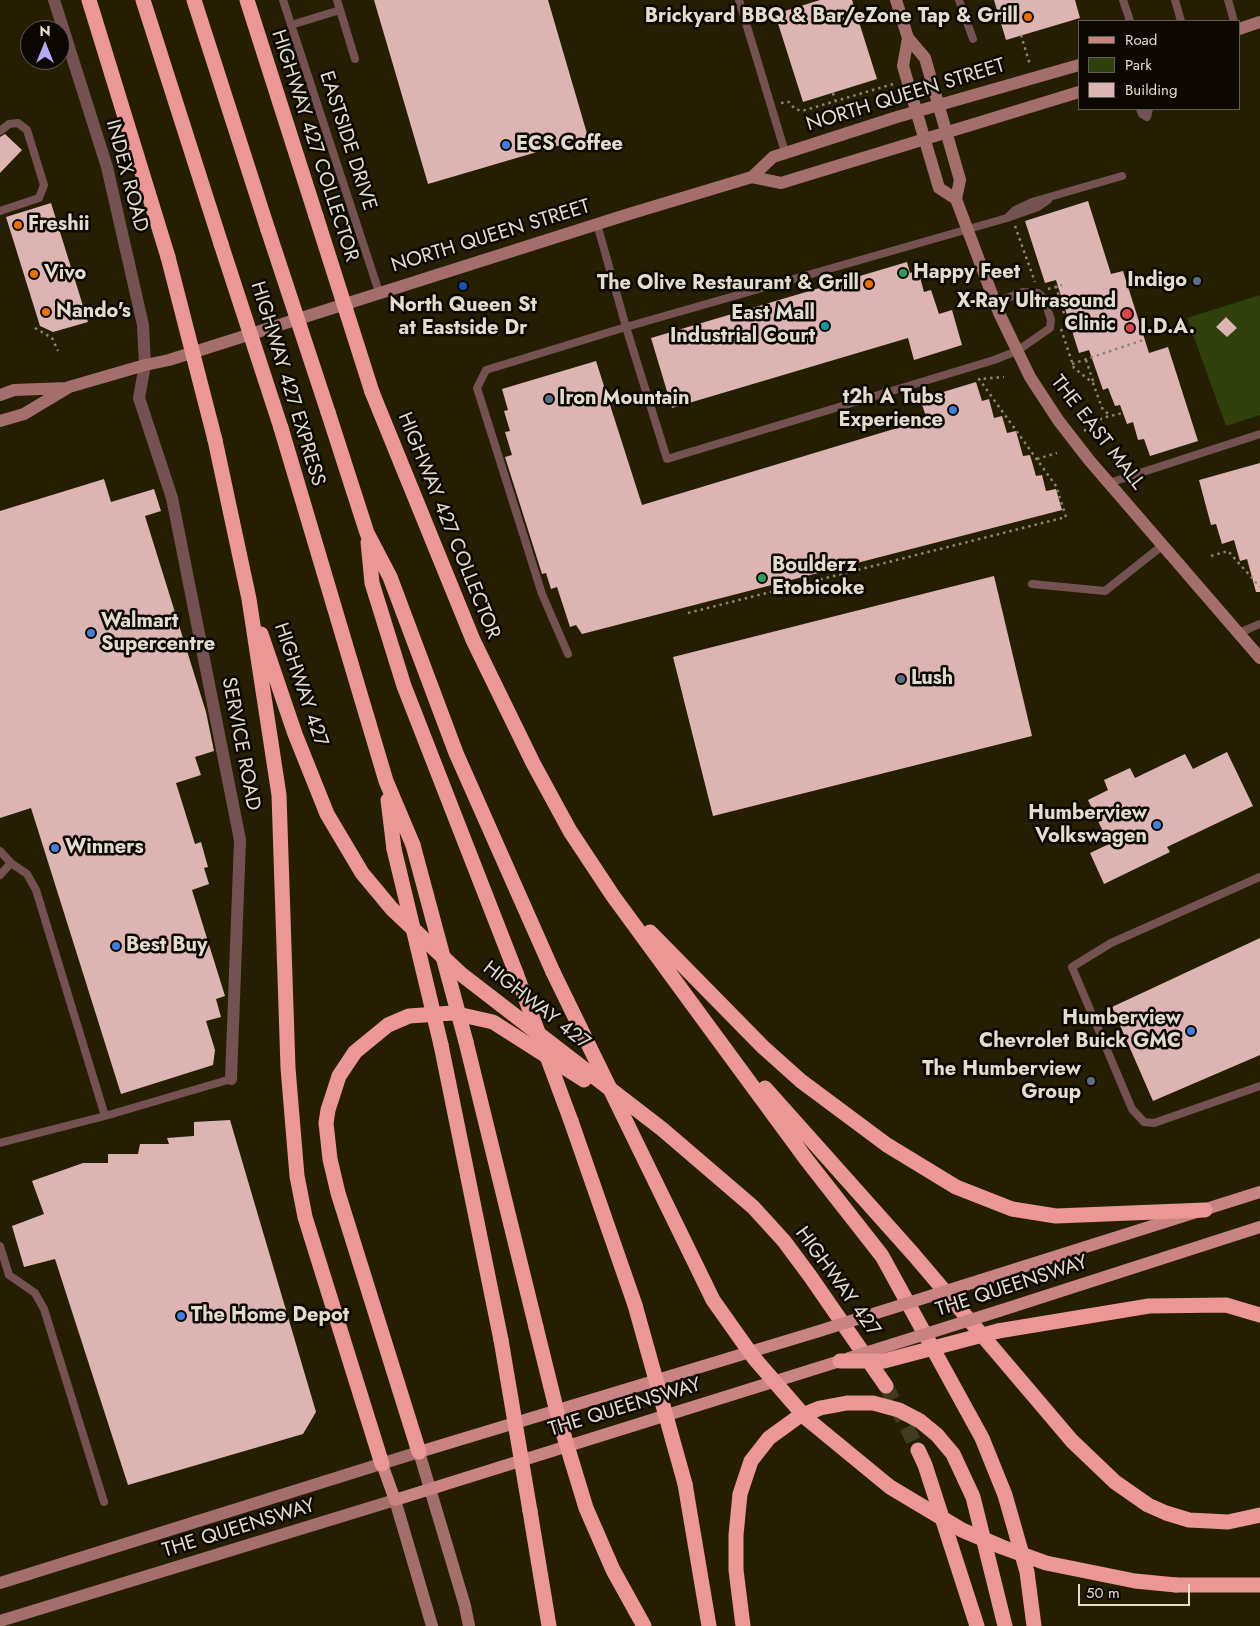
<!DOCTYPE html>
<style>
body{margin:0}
#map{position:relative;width:1260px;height:1626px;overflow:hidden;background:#261e03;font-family:Jost,sans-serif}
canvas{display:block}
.legend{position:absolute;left:1078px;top:20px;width:162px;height:90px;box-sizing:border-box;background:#0c0801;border:1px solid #625d53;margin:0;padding:6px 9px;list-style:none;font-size:15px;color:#e2ddcd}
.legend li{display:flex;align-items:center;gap:10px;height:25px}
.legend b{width:25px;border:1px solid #625d53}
.north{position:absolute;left:20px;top:20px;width:50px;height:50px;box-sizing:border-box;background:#0c0801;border:1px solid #625d53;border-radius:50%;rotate:0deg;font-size:14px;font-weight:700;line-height:20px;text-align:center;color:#e2ddcd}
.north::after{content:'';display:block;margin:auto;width:18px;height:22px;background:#b6abf8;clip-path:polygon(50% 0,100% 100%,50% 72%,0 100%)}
.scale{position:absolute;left:1078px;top:1584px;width:112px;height:22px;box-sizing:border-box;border:2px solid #e2ddcd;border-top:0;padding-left:6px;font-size:15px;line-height:18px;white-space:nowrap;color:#e2ddcd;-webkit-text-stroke:4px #0c0801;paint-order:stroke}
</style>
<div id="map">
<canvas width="1260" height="1626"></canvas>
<ul class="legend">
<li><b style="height:6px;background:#c98382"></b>Road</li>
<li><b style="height:14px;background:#2f400a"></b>Park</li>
<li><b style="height:14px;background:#dcb5b2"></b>Building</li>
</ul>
<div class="north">N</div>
<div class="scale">50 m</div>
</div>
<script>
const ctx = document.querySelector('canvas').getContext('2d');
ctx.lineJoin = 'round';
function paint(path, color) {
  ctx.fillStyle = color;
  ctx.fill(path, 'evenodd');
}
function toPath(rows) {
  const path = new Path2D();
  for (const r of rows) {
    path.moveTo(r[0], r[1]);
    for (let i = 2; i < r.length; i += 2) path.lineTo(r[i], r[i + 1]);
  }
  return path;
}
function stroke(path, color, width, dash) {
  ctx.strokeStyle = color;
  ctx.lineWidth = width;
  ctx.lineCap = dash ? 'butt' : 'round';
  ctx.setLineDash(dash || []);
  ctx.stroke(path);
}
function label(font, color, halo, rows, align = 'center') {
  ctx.font = font + ' Jost,sans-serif';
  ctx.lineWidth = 5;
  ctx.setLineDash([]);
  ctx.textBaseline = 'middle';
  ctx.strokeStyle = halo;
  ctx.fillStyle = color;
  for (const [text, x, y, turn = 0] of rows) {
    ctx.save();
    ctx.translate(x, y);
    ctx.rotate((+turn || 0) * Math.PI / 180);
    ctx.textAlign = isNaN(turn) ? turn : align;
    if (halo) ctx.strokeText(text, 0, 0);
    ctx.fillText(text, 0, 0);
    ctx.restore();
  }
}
const green = toPath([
 [1260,295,1260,415,1226,426,1187,318]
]);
const building = toPath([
 [374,0,548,0,588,137,428,184],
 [820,0,852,0,877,79,803,102,775,14],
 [994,0,1075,0,1080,18,1006,40],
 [5,134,22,150,0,173,0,137],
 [1088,201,1111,274,1123,271,1149,353,1168,347,1198,441,1150,456,1144,439,1138,440,1133,422,1127,424,1120,405,1115,406,1108,388,1103,390,1089,350,1079,353,1056,280,1045,283,1025,221],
 [51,203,88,322,53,332,40,326,6,217],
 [907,262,910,273,918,270,924,292,931,290,939,314,952,310,962,345,914,360,908,338,672,408,651,338],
 [1226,317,1237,328,1227,337,1216,327],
 [596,361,642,505,927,419,920,399,976,382,982,401,989,399,994,418,1002,416,1007,433,1016,431,1023,456,1030,455,1036,476,1042,475,1046,491,1056,489,1062,510,582,634,576,625,570,627,557,587,551,589,546,573,542,574,505,457,512,455,505,432,510,431,504,411,508,410,502,389],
 [1260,463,1260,592,1256,592,1247,559,1240,561,1234,540,1222,544,1216,524,1211,525,1199,480],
 [104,479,111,502,154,489,161,511,145,516,206,712,214,751,195,757,201,775,176,783,195,844,201,842,208,867,204,868,209,884,192,890,225,996,216,999,221,1017,206,1021,215,1050,213,1065,121,1094,31,808,0,818,0,511],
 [994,576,1032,736,713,816,673,657],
 [1227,752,1253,806,1167,847,1170,852,1104,884,1090,853,1109,844,1088,800,1108,790,1104,780,1130,768,1135,778,1185,754,1193,769],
 [1260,938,1260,1055,1153,1101,1112,1007],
 [230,1120,316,1412,303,1434,128,1485,55,1259,24,1267,12,1226,44,1214,32,1181,83,1163,108,1163,108,1154,138,1154,140,1144,169,1144,167,1138,194,1136,194,1122]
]);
const highwayTunnel = toPath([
 [886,1386,918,1450]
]);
const path = toPath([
 [1021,35,1030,65],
 [833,93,835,100],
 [781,103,789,102,795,109,802,111,893,84],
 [574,141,575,146],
 [1015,226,1035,282],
 [1056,286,1064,314,1061,313],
 [1048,289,1062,285],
 [35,328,52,338,58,351],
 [1061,329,1074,368,1093,383,1102,408,1110,416],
 [1086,360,1093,381],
 [1072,364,1146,339],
 [1084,431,1102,418,1123,413],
 [1037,459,1057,453],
 [1211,556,1228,551,1260,587],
 [688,613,1066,517,1056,486,979,379,1004,377]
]);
const lane = toPath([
 [283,0,379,292],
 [337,0,355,59],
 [739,0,785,152],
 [959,0,973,39],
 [1123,0,1130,21],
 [1175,0,1181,21],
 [1228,0,1234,21],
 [291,25,340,10],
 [1140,109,1142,114,1147,117,1149,109],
 [0,131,9,124,18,123,27,130,44,185,39,198,0,211],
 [1007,218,1038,207,1048,200],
 [597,224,626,327,667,459,994,360,1017,351,1050,328,1051,320,1044,298,1038,293,1023,292,994,303],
 [1109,483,1260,434],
 [1032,584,1105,591,1163,545],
 [1239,633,1260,624],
 [568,654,542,594,477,388,486,370,626,327,1007,218,1015,210,1032,202,1122,176],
 [0,851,11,863,27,874,36,890,105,1116],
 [0,875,11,863],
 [1260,877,1111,943,1072,967,1132,1109,1144,1122,1154,1123,1260,1086],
 [0,1143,105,1116,231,1079],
 [0,1246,9,1275,35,1293,44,1309,104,1502]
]);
const street = toPath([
 [54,0,107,167,143,325,145,365,139,398,172,498,240,840,231,1079]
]);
const secondary = toPath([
 [896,0,908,38,925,58,960,180,956,199,999,313,1030,377,1058,420,1089,460,1260,658],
 [1239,29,1260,22],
 [908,38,903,66,939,188,956,199],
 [752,177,773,157,897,117,1079,65],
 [0,395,14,390,67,388],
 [0,421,24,414,69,387,145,365,169,360,629,214,752,177,781,183,1079,92],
 [0,1583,419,1452,465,1606,469,1626],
 [0,1621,395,1500,432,1626]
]);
const primary = toPath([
 [981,1280,1260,1192],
 [999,1311,1260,1227],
 [419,1452,816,1332],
 [382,1464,395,1500,840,1361]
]);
const highway = toPath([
 [89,0,168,257],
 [143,0,221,244],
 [194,0,268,230],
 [247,0,316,216],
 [372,392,473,640,533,763,570,831,613,896,706,1023,806,1159,882,1256,982,1438,1005,1495,1027,1572,1034,1626],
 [328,412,367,533,390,577,456,753,553,972],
 [281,428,386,781,413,845],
 [215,440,249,599,279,795,288,1068,297,1176,305,1217,382,1464],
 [368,542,372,583,404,686,516,973],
 [261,634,295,734,327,814,362,873,392,909,461,974,662,1129,753,1207,784,1241,810,1276,886,1386],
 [388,800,394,849],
 [650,932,763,1047,801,1081,887,1145,956,1187,1012,1209,1056,1216,1205,1210],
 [466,1042,536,1327],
 [441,1045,501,1340],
 [765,1088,914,1255,1072,1441,1115,1482,1148,1505,1166,1513,1189,1520,1228,1522,1260,1515],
 [571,1121,635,1305],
 [998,1331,1149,1306,1226,1305,1260,1315],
 [918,1450,925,1465,977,1626],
 [419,1452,338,1193,330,1159,326,1123,328,1110,339,1076,355,1052,388,1025,409,1016,453,1013,493,1022,584,1080],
 [685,1484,709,1626],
 [530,1511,549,1626],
 [1176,1585,1260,1585],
 [743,1626,736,1570,736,1535,740,1494,751,1461,769,1438,798,1417,820,1408,847,1403,873,1403,899,1410,920,1421,937,1435,953,1454,973,1497,1005,1626]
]);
const primaryBridge = toPath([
 [816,1332,981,1280],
 [849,1358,999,1311]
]);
const highwayBridge = toPath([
 [316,216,372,392],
 [268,230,328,412],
 [221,244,281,428],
 [168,257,215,440],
 [413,845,466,1042],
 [394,849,441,1045],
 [553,972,713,1300,754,1358,806,1418,890,1487,962,1530,1002,1547,1046,1563,1135,1581,1176,1585],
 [516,973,571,1121],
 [635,1305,685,1484],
 [536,1327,558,1416,586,1508,613,1570,644,1626],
 [501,1340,530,1511],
 [840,1361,884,1361,998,1331]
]);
const markers = [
 [1028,17,5,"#e8710a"],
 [506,145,5,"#3f7fe0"],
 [18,225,5,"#e8710a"],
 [903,273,5,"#2e9e5b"],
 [34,274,5,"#e8710a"],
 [1197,281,5,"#5c6f8a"],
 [869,284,5,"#e8710a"],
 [463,286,5,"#1a4fb4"],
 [46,312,5,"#e8710a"],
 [1127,314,6,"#e0444e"],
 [825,326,5,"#0f9aa8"],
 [1130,328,5,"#e0444e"],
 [549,399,5,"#5c6f8a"],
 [953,410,5,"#3f7fe0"],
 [762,578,5,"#2e9e5b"],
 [91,633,5,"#3f7fe0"],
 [901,679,5,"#5c6f8a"],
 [1157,825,5,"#3f7fe0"],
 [55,848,5,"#3f7fe0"],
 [116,946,5,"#3f7fe0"],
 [1191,1031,5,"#3f7fe0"],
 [1091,1081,5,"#5c6f8a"],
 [181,1316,5,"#3f7fe0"]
];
const poiNames = [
 ["Brickyard BBQ & Bar/eZone Tap & Grill",1018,17,"right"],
 ["ECS Coffee",516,145],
 ["Freshii",28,225],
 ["Happy Feet",913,273],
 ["Vivo",44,274],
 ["Indigo",1187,281,"right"],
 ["The Olive Restaurant & Grill",859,284,"right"],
 ["X-Ray Ultrasound",1116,302,"right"],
 ["Clinic",1116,325,"right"],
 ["North Queen St",463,306,"center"],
 ["at Eastside Dr",463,329,"center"],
 ["Nando's",56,312],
 ["East Mall",815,314,"right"],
 ["Industrial Court",815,337,"right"],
 ["I.D.A.",1140,328],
 ["t2h A Tubs",943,398,"right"],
 ["Experience",943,421,"right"],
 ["Iron Mountain",559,399],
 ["Boulderz",772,566],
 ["Etobicoke",772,589],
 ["Walmart",101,622],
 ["Supercentre",101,645],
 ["Lush",911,679],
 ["Humberview",1147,814,"right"],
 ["Volkswagen",1147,837,"right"],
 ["Winners",65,848],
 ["Best Buy",126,946],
 ["Humberview",1181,1019,"right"],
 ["Chevrolet Buick GMC",1181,1042,"right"],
 ["The Humberview",1081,1070,"right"],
 ["Group",1081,1093,"right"],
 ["The Home Depot",191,1316]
];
const streetNames = [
 ["NORTH QUEEN STREET",906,96,-17],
 ["EASTSIDE DRIVE",347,141,72],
 ["HIGHWAY 427 COLLECTOR",314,146,72],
 ["INDEX ROAD",126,176,75],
 ["NORTH QUEEN STREET",491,237,-17],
 ["HIGHWAY 427 EXPRESS",287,384,73],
 ["THE EAST MALL",1097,433,52],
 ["HIGHWAY 427 COLLECTOR",448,526,68],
 ["HIGHWAY 427",300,685,71],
 ["SERVICE ROAD",240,744,79],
 ["HIGHWAY 427",536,1006,38],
 ["HIGHWAY 427",837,1282,54],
 ["THE QUEENSWAY",1012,1287,-18],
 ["THE QUEENSWAY",625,1408,-17],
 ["THE QUEENSWAY",239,1529,-17]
];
paint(green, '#2f400a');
paint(building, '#dcb5b2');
stroke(highwayTunnel, '#423b21', 15, [15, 8]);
stroke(path, '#8c8570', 2.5, [2.5, 4]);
stroke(lane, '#735251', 8);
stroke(street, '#735251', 12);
stroke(secondary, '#a46e6d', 12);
stroke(primary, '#c98382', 12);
stroke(highway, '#eb9796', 15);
stroke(primaryBridge, '#c98382', 12);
stroke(highwayBridge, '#eb9796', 15);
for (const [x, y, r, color] of markers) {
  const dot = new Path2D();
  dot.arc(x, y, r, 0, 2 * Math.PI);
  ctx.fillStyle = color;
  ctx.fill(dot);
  stroke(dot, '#0c0801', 2);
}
label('bold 20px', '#e2ddcd', '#0c0801', poiNames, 'left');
label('20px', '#e2ddcd', '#0c0801', streetNames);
</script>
